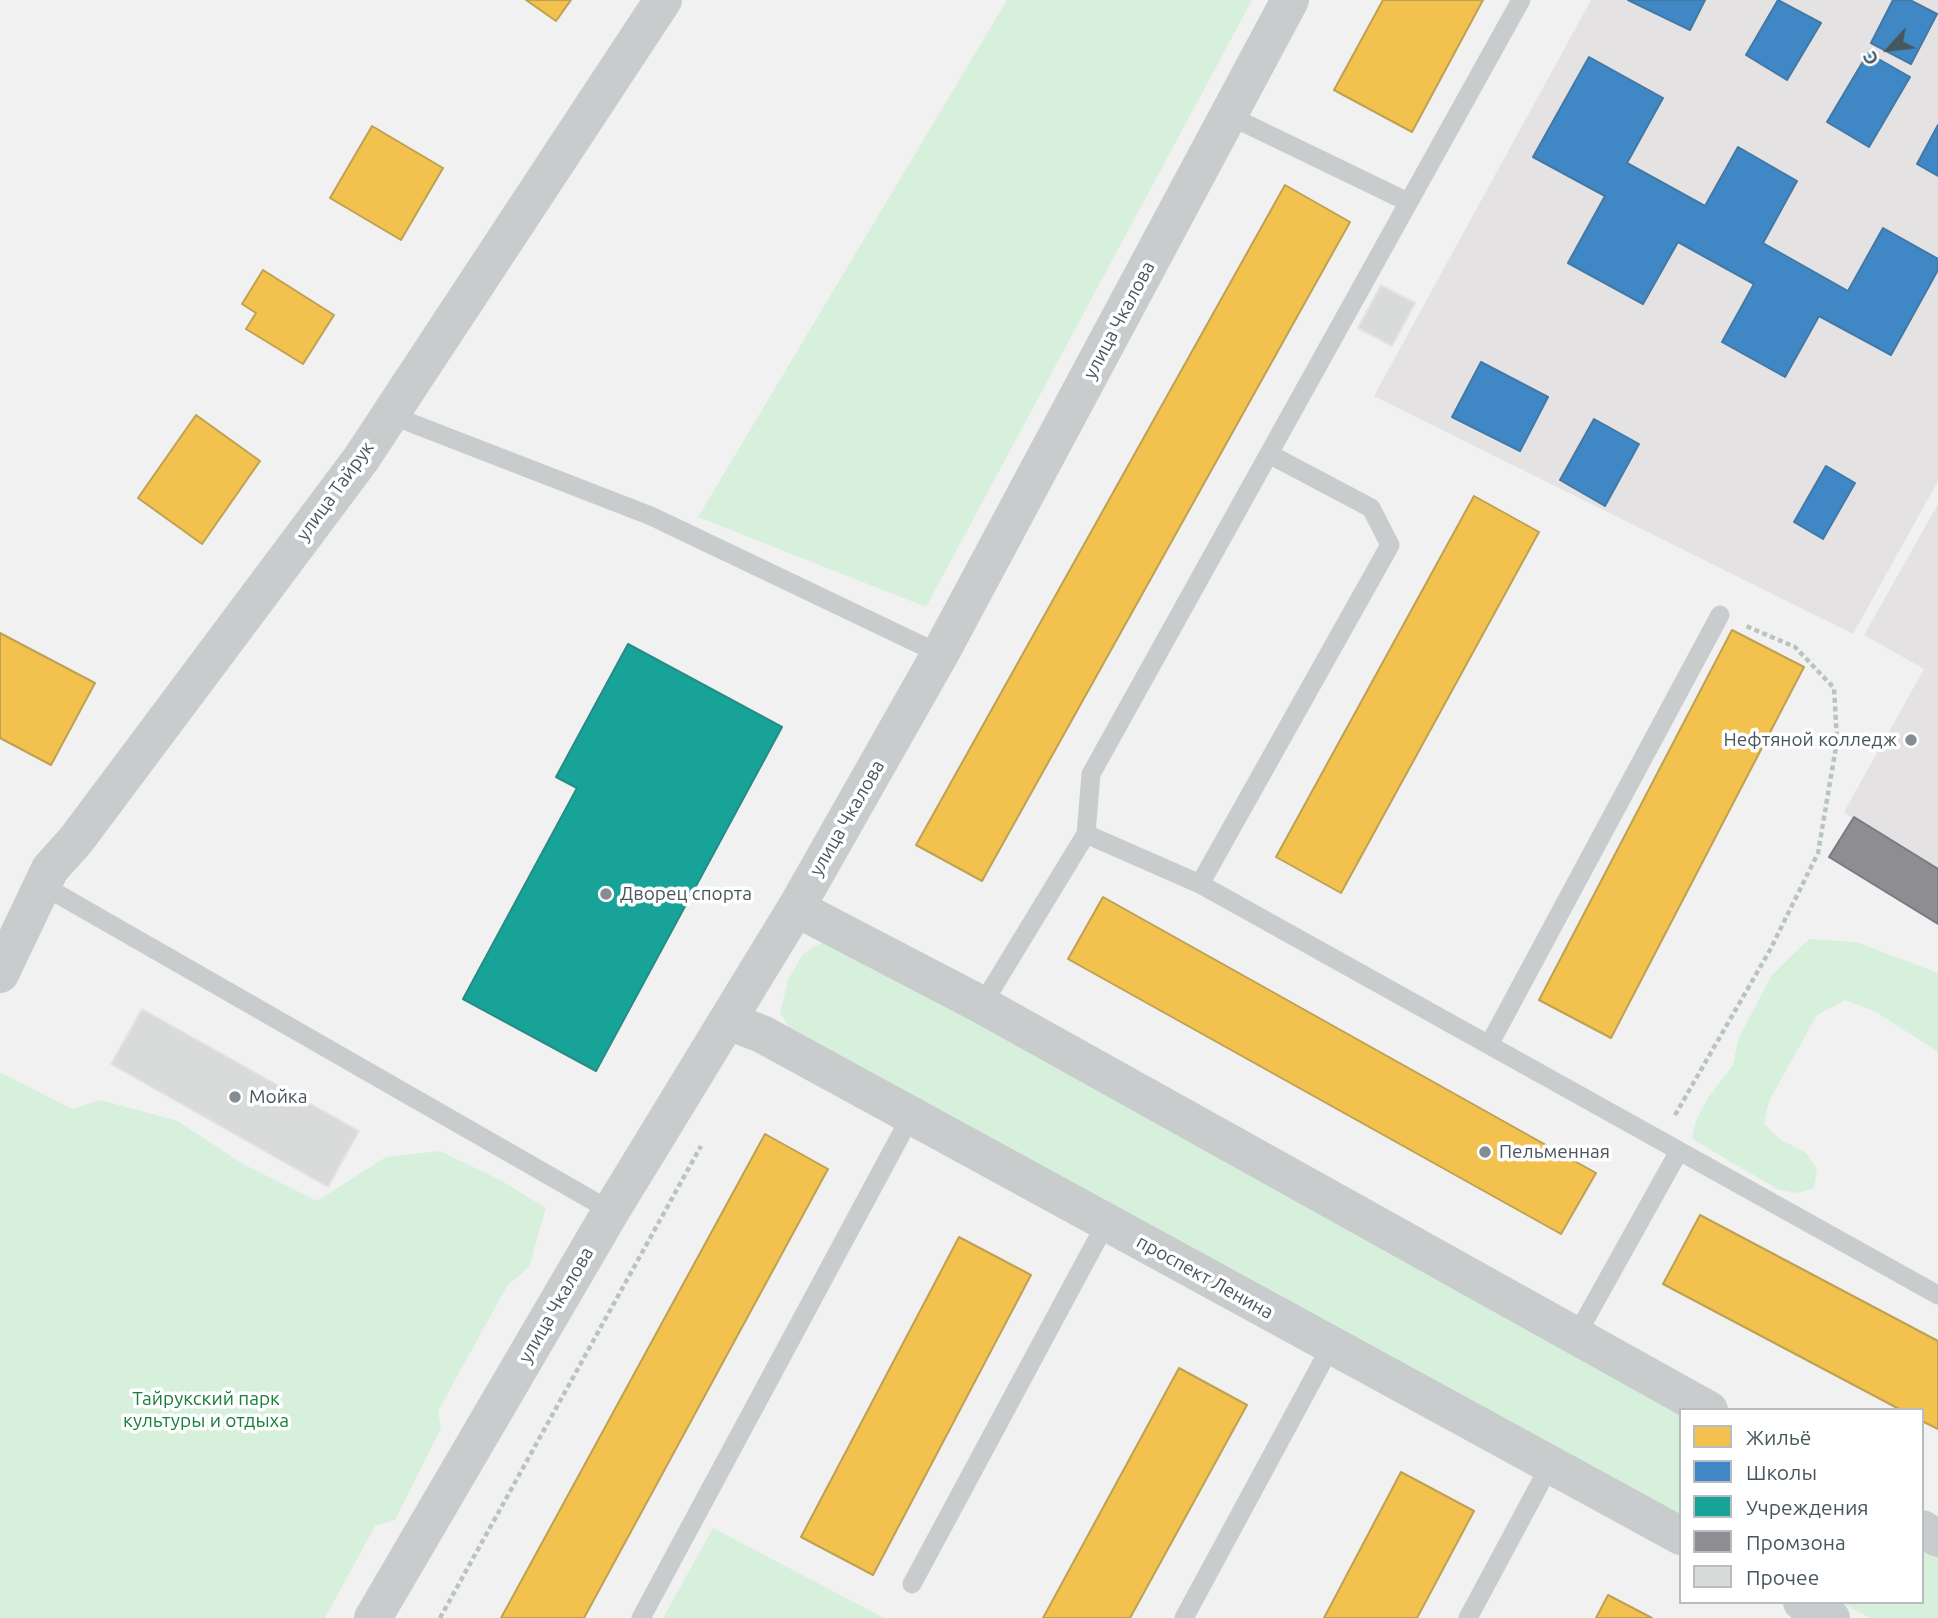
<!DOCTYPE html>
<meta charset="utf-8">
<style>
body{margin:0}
#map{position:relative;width:1938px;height:1618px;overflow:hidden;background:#f2f1f1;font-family:Ubuntu,sans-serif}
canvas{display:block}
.legend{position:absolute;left:1679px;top:1408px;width:245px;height:196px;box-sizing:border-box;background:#fff;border:2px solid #b6bcbf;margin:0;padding:9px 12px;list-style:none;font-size:21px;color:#48575e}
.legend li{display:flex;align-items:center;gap:14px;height:35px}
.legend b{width:35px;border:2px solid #b6bcbf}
.north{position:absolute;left:1854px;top:14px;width:70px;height:70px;-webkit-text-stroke:5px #fff;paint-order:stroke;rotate:243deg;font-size:19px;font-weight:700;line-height:28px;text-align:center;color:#48575e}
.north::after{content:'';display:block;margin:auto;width:24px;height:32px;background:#48575e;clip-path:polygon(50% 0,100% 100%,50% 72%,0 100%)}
</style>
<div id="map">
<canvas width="1938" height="1618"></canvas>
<ul class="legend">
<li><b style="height:19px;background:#f2c14e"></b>Жильё</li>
<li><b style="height:19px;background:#3f88c5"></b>Школы</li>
<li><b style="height:19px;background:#17a398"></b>Учреждения</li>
<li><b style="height:19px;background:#8d8d92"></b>Промзона</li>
<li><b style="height:19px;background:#d9dada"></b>Прочее</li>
</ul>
<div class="north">С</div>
</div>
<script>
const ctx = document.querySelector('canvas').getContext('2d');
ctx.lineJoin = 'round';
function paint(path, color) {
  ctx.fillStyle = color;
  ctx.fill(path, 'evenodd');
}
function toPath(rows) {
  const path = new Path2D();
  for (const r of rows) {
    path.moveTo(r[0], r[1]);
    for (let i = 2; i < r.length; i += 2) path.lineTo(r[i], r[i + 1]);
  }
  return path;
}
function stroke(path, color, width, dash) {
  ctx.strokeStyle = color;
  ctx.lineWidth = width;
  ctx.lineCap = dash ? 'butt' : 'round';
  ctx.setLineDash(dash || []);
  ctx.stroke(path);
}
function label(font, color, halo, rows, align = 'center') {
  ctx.font = font + ' Ubuntu,sans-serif';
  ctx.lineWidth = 7;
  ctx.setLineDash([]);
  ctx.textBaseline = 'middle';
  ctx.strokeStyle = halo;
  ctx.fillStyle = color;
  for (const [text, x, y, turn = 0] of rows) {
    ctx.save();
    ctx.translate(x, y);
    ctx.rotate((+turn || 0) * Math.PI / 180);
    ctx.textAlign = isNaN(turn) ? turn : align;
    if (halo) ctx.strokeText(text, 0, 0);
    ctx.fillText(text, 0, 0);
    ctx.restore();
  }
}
const education = toPath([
 [1591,0,1938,0,1938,481,1853,634,1374,396],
 [1938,504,1938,873,1844,812,1924,669,1864,635]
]);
const green = toPath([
 [1007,0,1252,0,926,607,698,517],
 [1809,939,1856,942,1938,973,1938,1052,1876,1012,1845,1000,1817,1015,1769,1101,1764,1124,1780,1139,1806,1153,1817,1169,1814,1188,1798,1193,1779,1190,1692,1139,1696,1120,1708,1098,1733,1065,1738,1040,1771,976],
 [832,942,1681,1411,1681,1516,789,1027,780,1013,788,980,803,954,819,944],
 [0,1072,72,1109,100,1100,178,1121,243,1164,317,1201,386,1157,440,1151,502,1181,546,1208,529,1267,507,1286,438,1411,441,1428,395,1520,375,1526,325,1618,0,1618],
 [713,1528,884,1618,663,1618],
 [1922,1545,1938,1554,1938,1618,1870,1618,1840,1602,1922,1602]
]);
const homes = toPath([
 [526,0,571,0,556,21,526,0],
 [1383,0,1483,0,1412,132,1334,90,1383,0],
 [372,126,443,168,401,240,330,198,372,126],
 [1285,185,1350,222,982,881,916,845,1285,185],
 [263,270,334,315,303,364,246,329,256,313,242,304,263,270],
 [196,415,260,461,202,544,138,498,196,415],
 [1474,496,1539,532,1341,893,1276,857,1474,496],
 [1732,630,1804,667,1611,1038,1539,1000,1732,630],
 [0,633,95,683,51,765,0,738,0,633],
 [1103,897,1596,1173,1561,1234,1068,959,1103,897],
 [765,1134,828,1169,584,1618,501,1618,765,1134],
 [1700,1215,1938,1341,1938,1429,1922,1421,1922,1410,1901,1410,1663,1284,1700,1215],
 [959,1237,1031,1275,873,1575,801,1537,959,1237],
 [1179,1368,1247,1405,1130,1618,1043,1618,1179,1368],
 [1401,1472,1474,1511,1417,1618,1324,1618,1401,1472],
 [1608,1595,1652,1618,1596,1618,1608,1595]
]);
const schools = toPath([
 [1628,0,1705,0,1690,30,1628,0],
 [1778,0,1821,23,1787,80,1746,55,1778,0],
 [1893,0,1910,0,1937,14,1911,64,1871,43,1893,0],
 [1868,53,1910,77,1869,147,1827,122,1868,53],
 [1589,57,1663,98,1627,163,1705,206,1738,147,1797,181,1763,243,1848,291,1883,228,1938,259,1938,270,1891,355,1819,316,1785,377,1722,342,1754,284,1678,242,1643,304,1568,263,1605,196,1533,157,1589,57],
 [1938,125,1938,176,1917,164,1938,125],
 [1481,362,1548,397,1520,451,1452,417,1481,362],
 [1594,419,1639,444,1605,506,1560,480,1594,419],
 [1826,466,1855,483,1823,539,1794,522,1826,466]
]);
const public = toPath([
 [628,644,782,727,596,1071,463,999,577,788,556,777,628,644]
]);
const industry = toPath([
 [1854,817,1938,869,1938,924,1829,857,1854,817]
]);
const building = toPath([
 [1381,285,1415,303,1392,346,1358,328,1381,285],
 [142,1009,359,1131,328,1187,111,1064,142,1009]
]);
const path = toPath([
 [1675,1115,1770,950,1818,853,1837,741,1834,688,1795,647,1746,626],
 [440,1618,701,1146]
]);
const lane = toPath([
 [1228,115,1408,202],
 [388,414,651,516,940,654],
 [1086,834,1200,884,1938,1295],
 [1200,884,1390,545,1371,508,1269,454],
 [42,885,611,1211],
 [982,1005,1086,834,1091,774,1521,0],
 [1489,1045,1720,615],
 [1576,1336,1679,1151],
 [912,1584,1106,1223],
 [641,1618,911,1116],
 [1184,1618,1331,1346],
 [1468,1618,1550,1465]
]);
const street = toPath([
 [796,908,982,1005,1709,1410],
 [0,974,50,869,76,840,361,459,663,0],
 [728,1021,762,1034,1681,1536],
 [1922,1529,1938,1538],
 [1802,1602,1831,1618],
 [373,1618,611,1211,796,908,940,654,1290,0]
]);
const markers = [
 [1911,740,7,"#848d91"],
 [606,894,7,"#848d91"],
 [235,1097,7,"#848d91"],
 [1485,1152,7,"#848d91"]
];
const streetNames = [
 ["улица Чкалова",1119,320,-62],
 ["улица Тайрук",335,491,-54],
 ["улица Чкалова",847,818,-60],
 ["проспект Ленина",1205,1277,29],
 ["улица Чкалова",556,1305,-60]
];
const poiNames = [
 ["Нефтяной колледж",1897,740,"right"],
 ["Дворец спорта",620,894],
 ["Мойка",249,1097],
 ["Пельменная",1499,1152]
];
const parkNames = [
 ["Тайрукский парк",206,1399],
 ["культуры и отдыха",206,1421]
];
paint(education, '#e4e2e3');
paint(green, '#d6f0dc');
paint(homes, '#f2c14e');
stroke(homes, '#bfa153', 2);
paint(schools, '#3f88c5');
stroke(schools, '#4279a6', 2);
paint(public, '#17a398');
stroke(public, '#268c87', 2);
paint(industry, '#8d8d92');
stroke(industry, '#787d82', 2);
paint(building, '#d9dada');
stroke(building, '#e3e3e4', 2);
stroke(path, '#b8c5bf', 4.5, [5, 3.5]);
stroke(lane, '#c9cccd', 19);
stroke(street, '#c9cccd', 38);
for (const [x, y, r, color] of markers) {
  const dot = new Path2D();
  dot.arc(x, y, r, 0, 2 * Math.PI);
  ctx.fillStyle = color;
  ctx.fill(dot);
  stroke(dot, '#fff', 2.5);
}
label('19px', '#48575e', '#fff', streetNames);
label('19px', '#48575e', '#fff', poiNames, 'left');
label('19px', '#18803b', '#fff', parkNames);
</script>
